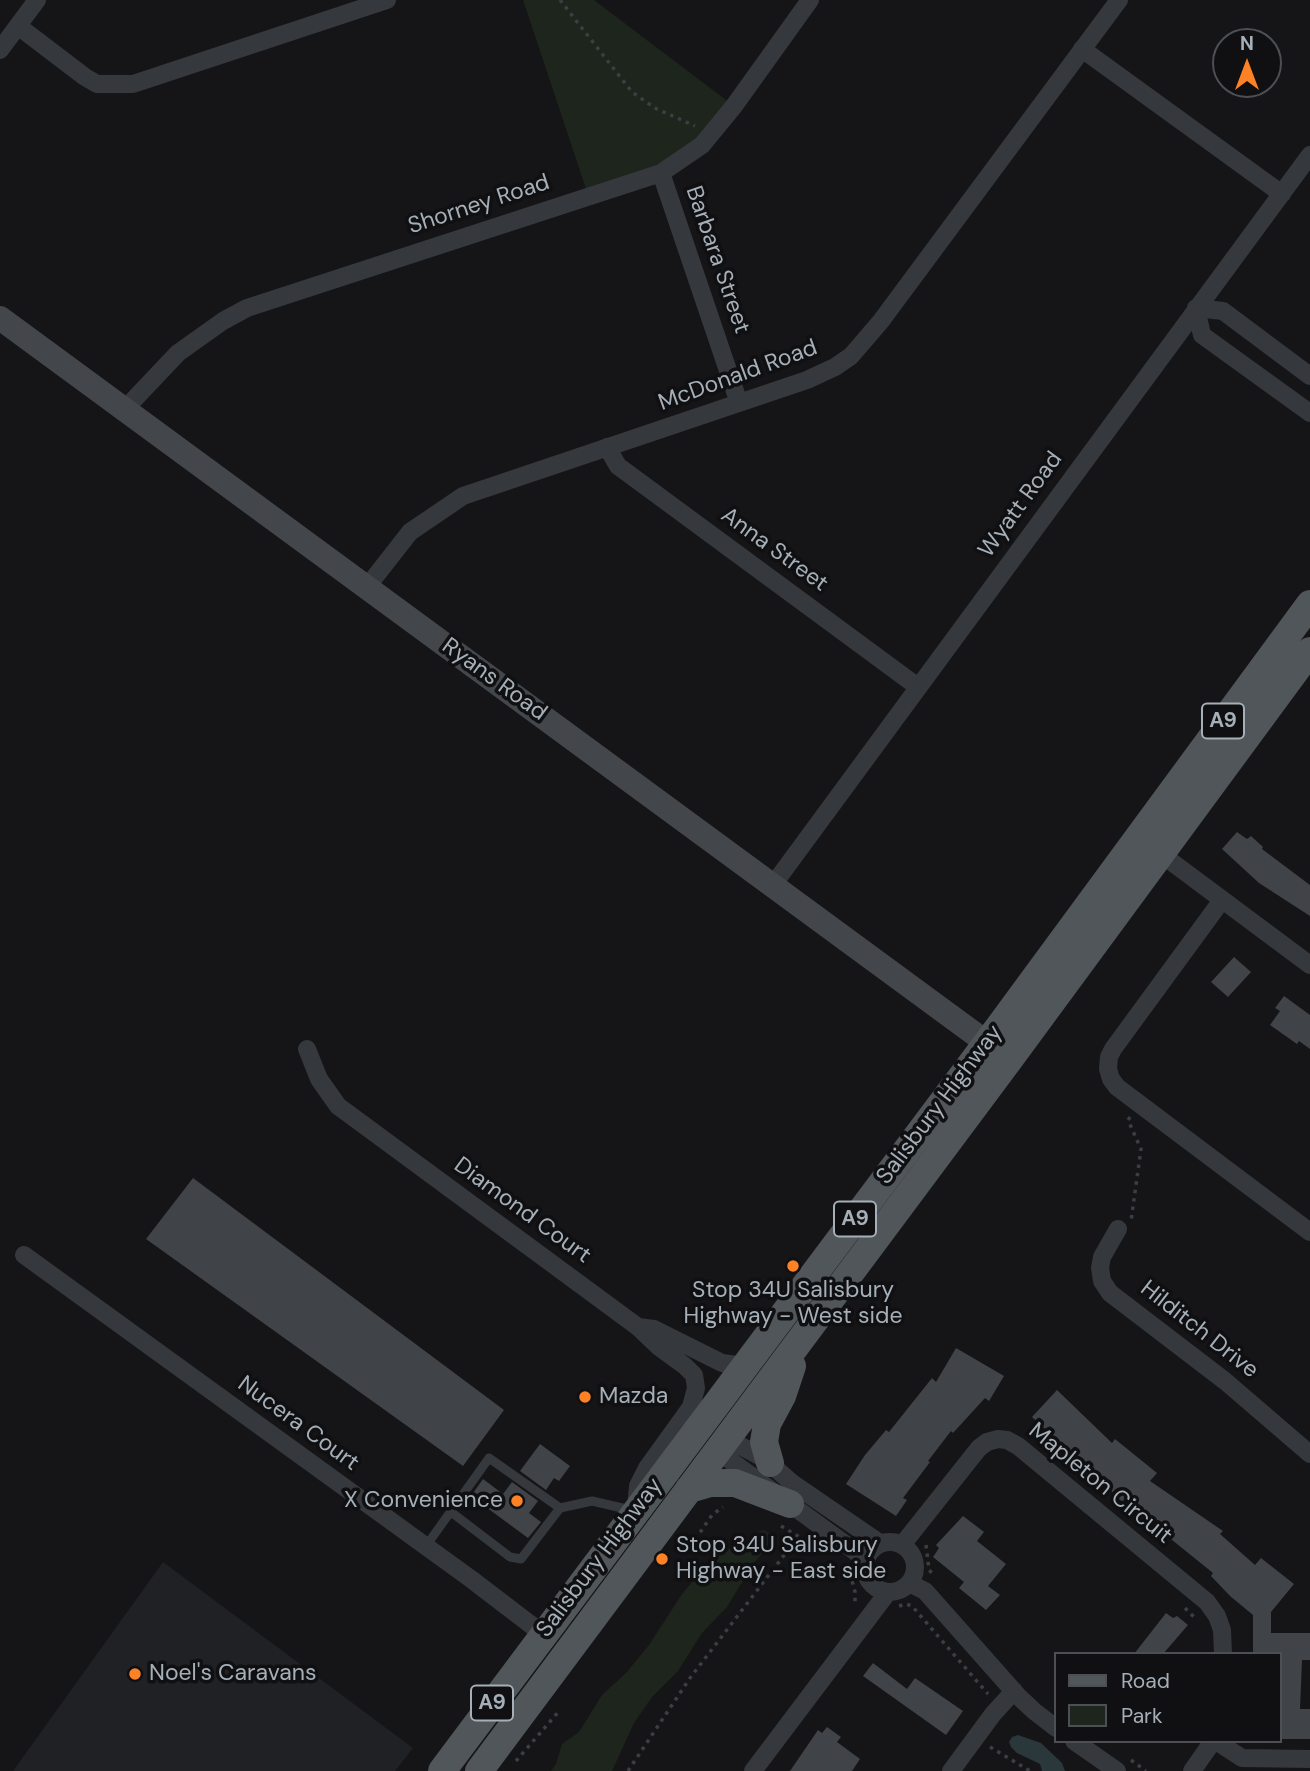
<!DOCTYPE html>
<style>
body{margin:0}
#map{position:relative;width:1310px;height:1771px;overflow:hidden;background:#151517;font-family:"DM Sans",sans-serif}
canvas{display:block}
.legend{position:absolute;left:1054px;top:1652px;width:228px;height:91px;box-sizing:border-box;background:#101012;border:2px solid #4c5054;margin:0;padding:9px 12px;list-style:none;font-size:21px;color:#a5afb8}
.legend li{display:flex;align-items:center;gap:14px;height:35px}
.legend b{width:35px;border:2px solid #4c5054}
.north{position:absolute;left:1212px;top:28px;width:70px;height:70px;box-sizing:border-box;background:#101012;border:2px solid #4c5054;border-radius:50%;rotate:0deg;font-size:19px;font-weight:700;line-height:28px;text-align:center;color:#a5afb8}
.north::after{content:'';display:block;margin:auto;width:24px;height:32px;background:#fd8226;clip-path:polygon(50% 0,100% 100%,50% 72%,0 100%)}
</style>
<div id="map">
<canvas width="1310" height="1771"></canvas>
<ul class="legend">
<li><b style="height:9px;background:#51565b"></b>Road</li>
<li><b style="height:19px;background:#1d251c"></b>Park</li>
</ul>
<div class="north">N</div>
</div>
<script>
const ctx = document.querySelector('canvas').getContext('2d');
ctx.lineJoin = 'round';
function paint(path, color) {
  ctx.fillStyle = color;
  ctx.fill(path, 'evenodd');
}
function toPath(rows) {
  const path = new Path2D();
  for (const r of rows) {
    if (r.length === 3) {
      path.moveTo(r[0] + r[2], r[1]);
      path.arc(r[0], r[1], r[2], 0, 2 * Math.PI);
      continue;
    }
    path.moveTo(r[0], r[1]);
    for (let i = 2; i < r.length; i += 2) path.lineTo(r[i], r[i + 1]);
  }
  return path;
}
function stroke(path, color, width, dash) {
  ctx.strokeStyle = color;
  ctx.lineWidth = width;
  ctx.lineCap = dash ? 'butt' : 'round';
  ctx.setLineDash(dash || []);
  ctx.stroke(path);
}
function label(font, color, halo, rows, align = 'center') {
  ctx.font = font + ' "DM Sans",sans-serif';
  ctx.lineWidth = 7;
  ctx.setLineDash([]);
  ctx.textBaseline = 'middle';
  ctx.strokeStyle = halo;
  ctx.fillStyle = color;
  for (const [text, x, y, turn = 0] of rows) {
    ctx.save();
    ctx.translate(x, y);
    ctx.rotate((+turn || 0) * Math.PI / 180);
    ctx.textAlign = isNaN(turn) ? turn : align;
    if (halo) ctx.strokeText(text, 0, 0);
    ctx.fillText(text, 0, 0);
    ctx.restore();
  }
}
const built = toPath([
 [163,1562,413,1748,395,1771,13,1771]
]);
const green = toPath([
 [523,0,594,0,734,106,661,173,588,195],
 [763,1530,775,1536,752,1566,727,1607,702,1633,678,1671,652,1697,634,1723,612,1771,551,1771,556,1764,562,1744,579,1732,602,1695,626,1673,649,1645,682,1594,703,1569,720,1554]
]);
const water = toPath([
 [1018,1735,1041,1743,1062,1763,1065,1771,1042,1771,1040,1764,1017,1753,1011,1747,1009,1742,1012,1737]
]);
const building = toPath([
 [1237,832,1247,839,1251,836,1263,847,1262,849,1310,885,1310,916,1259,883,1222,849],
 [1234,957,1251,972,1228,997,1211,982],
 [1284,996,1310,1015,1310,1049,1299,1041,1297,1044,1270,1025,1280,1011,1275,1008],
 [193,1178,504,1410,463,1466,146,1239],
 [956,1348,1004,1376,989,1401,985,1398,953,1433,951,1431,928,1461,930,1462,903,1498,907,1500,896,1516,846,1484,865,1455,886,1430,889,1432,932,1378,936,1382],
 [1057,1390,1112,1443,1115,1439,1157,1473,1150,1481,1223,1531,1220,1534,1255,1565,1261,1558,1294,1584,1271,1612,1271,1633,1310,1633,1310,1660,1302,1660,1300,1709,1310,1709,1310,1739,1280,1739,1280,1654,1253,1654,1253,1615,1230,1596,1211,1576,1213,1573,1156,1527,1155,1528,1135,1514,1107,1487,1105,1489,1081,1467,1059,1446,1061,1444,1032,1417],
 [540,1444,570,1466,559,1481,554,1478,546,1490,520,1471],
 [483,1479,503,1494,512,1482,538,1501,529,1513,541,1522,528,1538,471,1496],
 [963,1516,984,1532,977,1541,1006,1564,988,1586,1000,1595,986,1610,959,1588,964,1582,933,1557,939,1548,936,1545],
 [1166,1613,1173,1618,1177,1616,1188,1625,1163,1654,1134,1654],
 [873,1663,907,1689,915,1678,963,1711,946,1735,863,1676],
 [827,1727,841,1737,837,1742,860,1759,852,1771,790,1771,818,1730,822,1733]
]);
const path = toPath([
 [560,0,632,92,655,108,695,126],
 [1130,1117,1128,1120,1141,1149,1131,1221],
 [781,1526,819,1549],
 [677,1544,688,1550,712,1515,723,1507],
 [926,1545,929,1570,935,1576],
 [850,1573,855,1592,855,1606],
 [899,1606,906,1604,912,1606,988,1694],
 [1185,1608,1197,1620],
 [990,1747,1030,1771],
 [1131,1760,1146,1771],
 [516,1761,560,1710],
 [628,1771,690,1678,798,1537]
]);
const lane = toPath([
 [451,1512,510,1557,521,1559,560,1508,592,1501,631,1510],
 [426,1546,489,1458,560,1508]
]);
const street = toPath([
 [18,26,85,77,97,84,133,84,387,0],
 [1082,49,1282,194],
 [0,50,37,0],
 [661,173,739,403],
 [1310,376,1223,311,1196,308,1202,335,1310,413],
 [124,410,178,353,223,321,247,308,661,173,702,145,734,106,810,0],
 [607,447,618,466,918,687],
 [367,587,410,532,463,496,807,380,835,367,851,356,881,321,1119,0],
 [1161,854,1310,965],
 [773,885,1310,155],
 [1222,900,1113,1049,1109,1057,1108,1069,1111,1079,1117,1087,1310,1232],
 [307,1049,319,1079,338,1106,638,1327,654,1329,722,1363,744,1366],
 [1118,1229,1102,1257,1100,1268,1102,1281,1110,1293,1225,1381,1310,1454],
 [24,1255,471,1579,543,1634],
 [636,1508,638,1486,647,1468,691,1407,696,1388,694,1375,685,1366,659,1347,638,1327],
 [890,1567,25],
 [902,1545,979,1448,987,1442,998,1439,1007,1440,1018,1446,1207,1602,1217,1616,1222,1630,1223,1654],
 [865,1562,856,1552,731,1461,723,1443,739,1445,765,1459,792,1483,881,1544],
 [909,1583,925,1591,1018,1696,1034,1711,1056,1728],
 [1074,1741,1117,1771],
 [1216,1741,1242,1758,1310,1759],
 [753,1771,888,1592],
 [951,1771,993,1714,1014,1691],
 [1192,1771,1213,1741]
]);
const secondary = toPath([
 [0,318,987,1043]
]);
const primary = toPath([
 [770,1463,764,1442,767,1424,782,1396,792,1366],
 [689,1489,710,1483,735,1483,790,1504],
 [442,1771,999,1027,1310,604],
 [479,1771,1009,1060,1310,651]
]);
const markers = [
 [793,1266,7,"#fd8226"],
 [585,1397,7,"#fd8226"],
 [517,1501,7,"#fd8226"],
 [662,1559,7,"#fd8226"],
 [135,1674,7,"#fd8226"]
];
const shields = [
 [1223,721,42],
 [855,1219,42],
 [492,1703,42]
];
const shieldNames = [
 ["A9",1223,721],
 ["A9",855,1219],
 ["A9",492,1703]
];
const streetNames = [
 ["Shorney Road",479,205,-18],
 ["Barbara Street",717,260,71],
 ["McDonald Road",738,376,-20],
 ["Wyatt Road",1021,505,-54],
 ["Anna Street",774,550,36],
 ["Ryans Road",494,680,36],
 ["Salisbury Highway",940,1105,-53],
 ["Diamond Court",522,1211,36],
 ["Hilditch Drive",1199,1330,38],
 ["Nucera Court",298,1424,36],
 ["Mapleton Circuit",1100,1484,39],
 ["Salisbury Highway",600,1558,-53]
];
const poiNames = [
 ["Stop 34U Salisbury",793,1291,"center"],
 ["Highway - West side",793,1317,"center"],
 ["Mazda",599,1397],
 ["X Convenience",503,1501,"right"],
 ["Stop 34U Salisbury",676,1546],
 ["Highway - East side",676,1572],
 ["Noel's Caravans",149,1674]
];
paint(built, '#202124');
paint(green, '#1d251c');
paint(water, '#2a383b');
paint(building, '#404347');
stroke(path, '#3b3f43', 3.5, [3.5, 5]);
stroke(lane, '#35383c', 9);
stroke(street, '#35383c', 18);
stroke(secondary, '#43474c', 24);
stroke(primary, '#51565b', 28);
for (const [x, y, r, color] of markers) {
  const dot = new Path2D();
  dot.arc(x, y, r, 0, 2 * Math.PI);
  ctx.fillStyle = color;
  ctx.fill(dot);
  stroke(dot, '#101012', 2.5);
}
for (const [x, y, w] of shields) {
  const box = new Path2D();
  box.roundRect(x - w / 2, y - 17.5, w, 35, 5);
  ctx.fillStyle = '#101012';
  ctx.fill(box);
  stroke(box, '#a5afb8', 2);
}
label('bold 21px', '#a5afb8', null, shieldNames);
label('23px', '#a5afb8', '#101012', streetNames);
label('23px', '#a5afb8', '#101012', poiNames, 'left');
</script>
